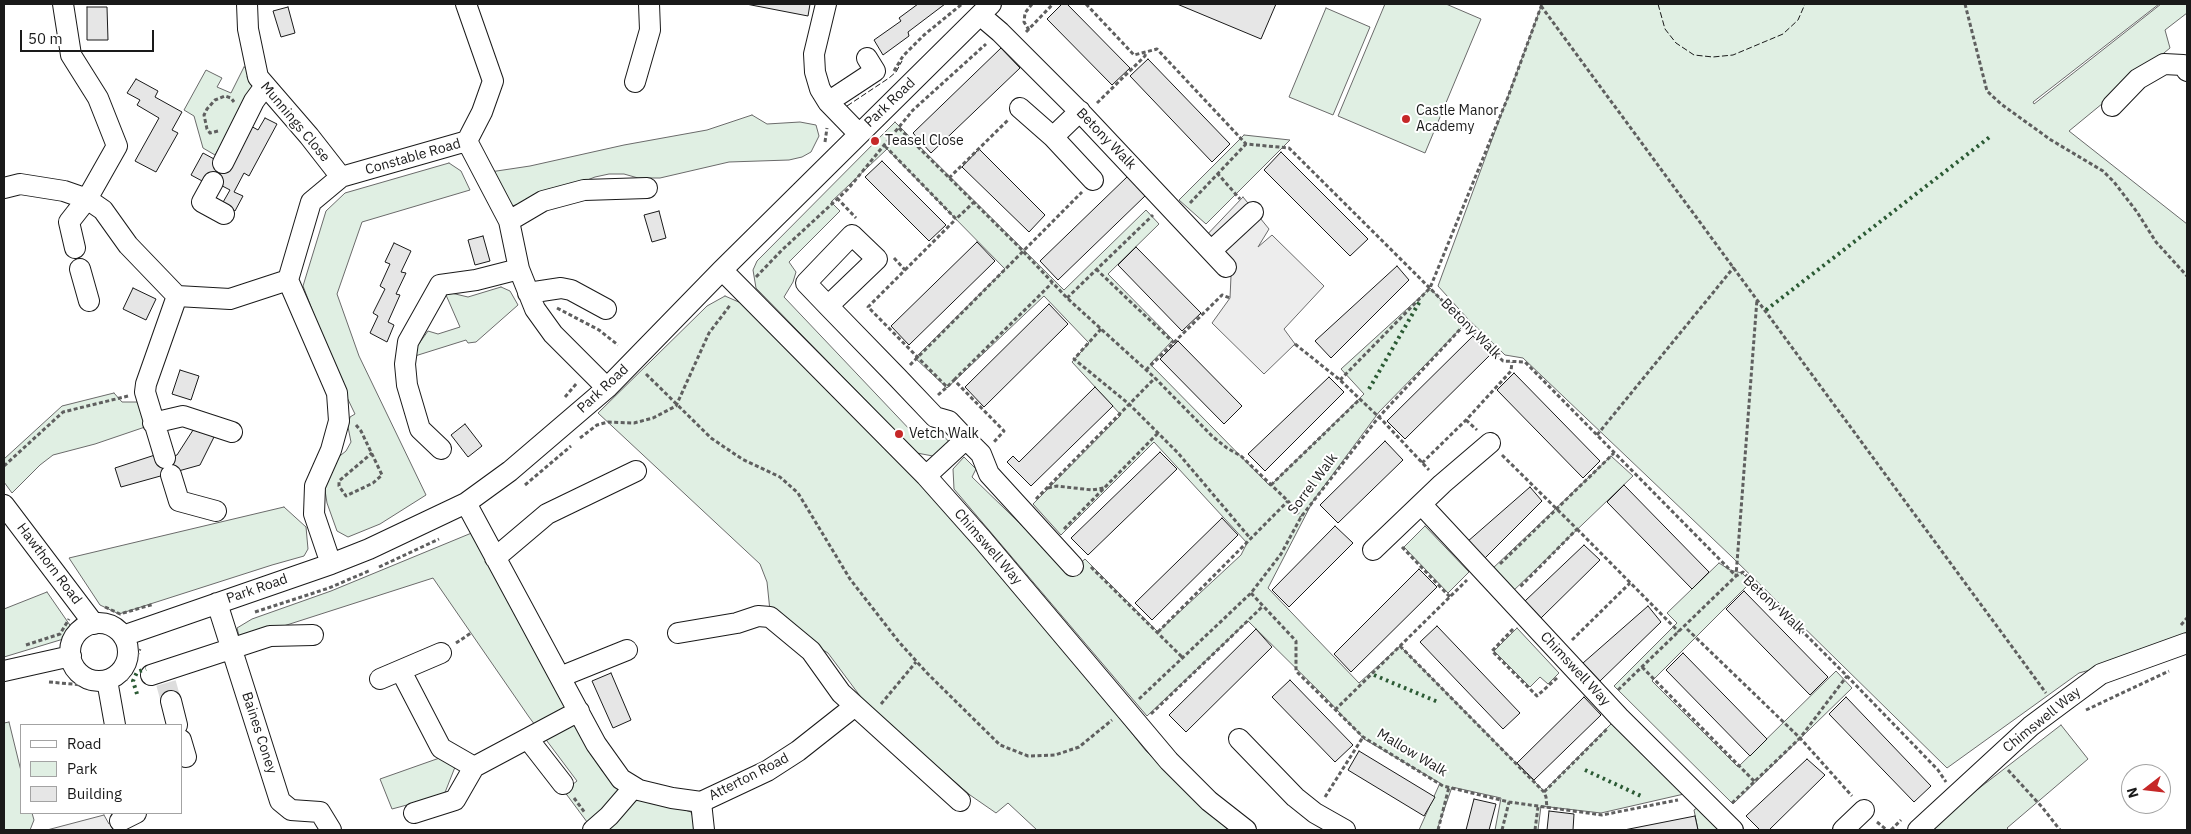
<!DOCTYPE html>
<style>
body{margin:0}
#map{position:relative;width:2191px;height:834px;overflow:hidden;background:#fff;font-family:"IBM Plex Sans",sans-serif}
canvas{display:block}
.frame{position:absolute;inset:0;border:5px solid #1a1a1a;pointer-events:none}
.legend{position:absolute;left:20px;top:724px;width:162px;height:90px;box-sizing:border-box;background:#fff;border:1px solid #a3a3a3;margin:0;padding:6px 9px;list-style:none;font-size:15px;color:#1a1a1a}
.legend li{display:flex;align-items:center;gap:10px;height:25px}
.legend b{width:25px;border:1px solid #a3a3a3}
.north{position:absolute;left:2121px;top:764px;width:50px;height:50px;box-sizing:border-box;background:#fff;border:1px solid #a3a3a3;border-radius:50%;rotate:254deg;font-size:14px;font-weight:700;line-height:20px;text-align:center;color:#1a1a1a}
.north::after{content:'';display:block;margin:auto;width:18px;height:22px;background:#c62828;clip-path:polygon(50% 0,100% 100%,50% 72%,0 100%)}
.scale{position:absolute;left:20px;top:30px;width:134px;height:22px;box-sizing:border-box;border:2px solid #1a1a1a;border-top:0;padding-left:6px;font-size:15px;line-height:18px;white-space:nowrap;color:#1a1a1a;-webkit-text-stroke:4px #fff;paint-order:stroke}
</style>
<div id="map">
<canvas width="2191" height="834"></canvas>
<div class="frame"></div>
<ul class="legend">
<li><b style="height:6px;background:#fff"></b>Road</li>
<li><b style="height:14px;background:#e0efe3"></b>Park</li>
<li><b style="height:14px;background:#e6e6e6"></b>Building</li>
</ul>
<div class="north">N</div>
<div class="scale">50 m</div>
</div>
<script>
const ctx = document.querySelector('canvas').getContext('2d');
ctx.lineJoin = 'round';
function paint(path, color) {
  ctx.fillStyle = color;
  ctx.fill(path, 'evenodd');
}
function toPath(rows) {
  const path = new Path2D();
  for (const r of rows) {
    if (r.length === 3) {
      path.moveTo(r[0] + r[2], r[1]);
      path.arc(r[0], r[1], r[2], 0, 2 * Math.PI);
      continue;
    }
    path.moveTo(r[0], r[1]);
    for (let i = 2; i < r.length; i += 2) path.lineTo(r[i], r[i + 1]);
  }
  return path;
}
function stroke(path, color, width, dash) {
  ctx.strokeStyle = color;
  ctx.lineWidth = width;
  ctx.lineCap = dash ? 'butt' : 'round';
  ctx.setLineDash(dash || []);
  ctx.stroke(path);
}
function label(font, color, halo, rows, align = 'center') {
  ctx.font = font + ' "IBM Plex Sans",sans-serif';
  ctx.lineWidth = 4;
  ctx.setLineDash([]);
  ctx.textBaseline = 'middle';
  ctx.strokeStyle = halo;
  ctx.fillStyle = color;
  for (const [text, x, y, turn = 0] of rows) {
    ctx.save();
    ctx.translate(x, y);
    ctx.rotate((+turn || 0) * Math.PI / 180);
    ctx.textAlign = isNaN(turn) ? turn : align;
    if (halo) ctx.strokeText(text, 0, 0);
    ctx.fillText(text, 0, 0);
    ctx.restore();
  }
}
const green = toPath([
 [1385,4,1446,4,1481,19,1425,153,1338,116,1385,4],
 [1542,4,2159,4,2033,102,2034,104,2161,4,2187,4,2187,13,2165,30,2170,48,2069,131,2187,224,2187,643,2079,673,1947,768,1732,557,1523,358,1505,355,1467,318,1438,286,1542,4],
 [1326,8,1370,27,1333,115,1289,97,1326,8],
 [244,67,250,69,247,77,253,86,250,95,215,155,203,148,194,116,184,110,206,70,222,78,217,87,231,93,244,67],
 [752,115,767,124,800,122,816,125,819,136,811,152,802,157,789,160,729,162,660,178,638,178,624,174,609,174,595,177,531,202,511,206,490,172,530,166,624,145,707,130,752,115],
 [895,122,1064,290,1146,210,1159,224,1108,274,1173,340,1150,364,1270,486,1364,394,1341,369,1430,288,1464,325,1379,412,1313,501,1268,588,1359,683,1400,646,1544,791,1613,722,1684,794,1601,813,1541,806,1538,830,1495,830,1501,798,1452,787,1437,830,1419,830,1440,783,1364,739,1325,697,1248,621,1147,716,954,489,953,469,964,457,976,469,972,477,1070,572,1085,559,1158,632,1241,555,1247,543,1154,442,1061,535,1033,504,1121,415,1072,362,1089,343,1044,296,947,388,915,358,1005,269,887,149,831,202,840,211,789,262,796,272,793,282,784,297,913,433,937,429,952,445,938,457,917,453,756,288,753,270,757,261,895,122],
 [1244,135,1290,140,1206,224,1179,200,1244,135],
 [449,163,461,171,470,190,362,222,337,294,359,356,426,495,380,524,348,537,337,531,327,503,324,484,331,463,346,451,351,442,348,427,350,417,355,414,341,385,303,286,326,211,345,193,449,163],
 [501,287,510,291,518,305,476,342,468,343,466,340,415,356,413,352,428,331,438,334,460,327,446,295,447,292,468,297,501,287],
 [725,296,741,303,881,439,1038,616,1146,751,1228,830,1037,830,1008,803,996,813,970,795,866,704,828,653,810,642,770,611,767,582,760,564,598,413,707,306,725,296],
 [114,393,122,402,141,402,145,427,95,444,53,455,40,465,12,493,4,482,4,459,62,406,114,393],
 [1611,456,1633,476,1512,592,1491,570,1611,456],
 [284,507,306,527,308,549,304,556,272,565,119,614,100,605,69,558,284,507],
 [1425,526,1469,572,1448,593,1404,547,1425,526],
 [474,532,588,749,603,772,620,788,691,812,698,830,593,830,564,791,577,781,529,717,433,578,240,640,237,628,252,619,331,591,474,532],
 [1719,563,1730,570,1742,573,1751,582,1652,681,1738,767,1836,671,1852,688,1733,804,1614,686,1677,623,1667,613,1719,563],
 [47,592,74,631,70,637,4,657,4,609,47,592],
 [1517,628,1559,673,1548,684,1540,677,1530,687,1494,651,1517,628],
 [9,722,21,771,21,813,32,813,34,820,30,830,4,830,4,723,9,722],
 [2061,725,2088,759,2007,828,2009,830,1925,830,2061,725],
 [448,755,457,762,444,795,392,809,380,779,448,755],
 [1697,808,1719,830,1698,830,1694,810,1697,808]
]);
const parking = toPath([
 [1243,197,1269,229,1258,247,1272,235,1324,286,1284,329,1295,344,1264,374,1212,323,1230,298,1231,276,1226,267,1202,240,1243,197],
 [104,815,109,824,120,821,124,830,47,830,104,815]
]);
const building = toPath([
 [746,4,810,4,808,16,746,4],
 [918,4,945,4,908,32,909,36,883,55,874,40,901,21,899,18,918,4],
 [1062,4,1067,4,1130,68,1112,85,1047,19,1062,4],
 [1177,4,1276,4,1261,39,1177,4],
 [87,7,107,7,108,40,87,40,87,7],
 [288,7,295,33,281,37,273,11,288,7],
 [1001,48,1020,68,931,153,913,133,1001,48],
 [1148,59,1230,144,1212,162,1130,76,1148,59],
 [136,79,158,91,155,97,182,112,172,130,178,133,156,172,135,161,159,118,137,105,140,100,127,93,136,79],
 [265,118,277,124,249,176,244,173,234,192,243,196,235,211,222,204,230,190,207,178,204,182,191,175,203,153,227,166,249,125,258,130,265,118],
 [979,149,1045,215,1029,232,962,167,979,149],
 [1281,152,1368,239,1350,256,1264,170,1281,152],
 [882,161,946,225,929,241,865,177,882,161],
 [1128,176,1146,195,1058,280,1040,261,1128,176],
 [659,211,666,238,652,242,644,215,659,211],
 [483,236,490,261,475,265,468,240,483,236],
 [977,242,995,261,909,345,891,326,977,242],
 [394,243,411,251,401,272,406,273,396,294,400,295,388,322,394,325,387,342,370,333,378,316,373,313,385,289,380,286,390,264,385,262,394,243],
 [1136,247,1201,313,1182,331,1118,265,1136,247],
 [1397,266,1409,280,1331,358,1315,341,1397,266],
 [133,288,156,299,146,320,123,309,133,288],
 [1049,304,1068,324,984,407,965,387,1049,304],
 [1473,336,1490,355,1405,439,1387,421,1473,336],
 [1178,341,1242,406,1224,424,1160,359,1178,341],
 [180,370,199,376,191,400,172,394,180,370],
 [1514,373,1600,461,1583,478,1497,390,1514,373],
 [1329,377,1344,392,1265,471,1248,454,1329,377],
 [1095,387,1113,406,1031,486,1007,462,1013,456,1019,462,1095,387],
 [465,424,482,446,468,457,451,435,465,424],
 [195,427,214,437,200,465,121,487,115,468,158,454,160,460,177,455,195,427],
 [1385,441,1403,460,1338,523,1320,505,1385,441],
 [1160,452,1177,469,1088,555,1071,538,1160,452],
 [1624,485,1709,572,1692,589,1607,502,1624,485],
 [1530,487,1542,501,1484,559,1467,542,1530,487],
 [1222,518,1238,535,1152,620,1135,603,1222,518],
 [1335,526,1353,543,1289,607,1272,590,1335,526],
 [1584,545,1600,560,1541,618,1525,601,1584,545],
 [1419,569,1437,587,1351,672,1334,654,1419,569],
 [1744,591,1828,677,1810,695,1726,609,1744,591],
 [1648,606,1661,622,1600,681,1583,663,1648,606],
 [1437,626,1520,713,1503,729,1420,642,1437,626],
 [1256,629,1272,647,1186,732,1169,715,1256,629],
 [1683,653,1767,739,1750,756,1666,670,1683,653],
 [611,673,631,720,613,728,592,681,611,673],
 [1290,680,1353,745,1335,762,1272,697,1290,680],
 [1584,697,1601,715,1534,780,1517,763,1584,697],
 [1846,697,1931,786,1914,802,1829,714,1846,697],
 [1359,751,1435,797,1424,816,1348,770,1359,751],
 [1807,759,1825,775,1769,830,1760,830,1746,816,1807,759],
 [1474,799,1496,804,1489,830,1466,830,1474,799],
 [1549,811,1574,814,1573,830,1547,830,1549,811],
 [1695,816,1698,830,1624,830,1695,816]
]);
const minorTunnel = toPath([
 [166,683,171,701]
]);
const path = toPath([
 [1086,4,1134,55,1157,49,1246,144,1289,148,1503,361,1525,362,1736,576,1743,572,1847,676,1938,770,1946,782],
 [1965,4,1987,91,2001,104,2051,140,2103,171,2114,182,2137,212,2156,242,2187,276],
 [1541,6,2046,693],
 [1029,30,1024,22,1025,13,1032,4],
 [1026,32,1053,4],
 [894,71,903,56,924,35,962,4],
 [1097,103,1145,56,1146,52],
 [899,128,1020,248,1067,298,1155,378,1213,437,1227,448,1241,456,1288,501,1301,517],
 [218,131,210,133,207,129,204,115,207,109,215,100,225,96,231,98,234,102],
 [825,142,827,128],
 [885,146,956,219,974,202],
 [1217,173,1240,199],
 [949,178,1008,120],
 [837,198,856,218],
 [1190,203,1246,144],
 [894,258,905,270,868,307,947,387,954,380,1004,431,994,442],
 [1096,269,1174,343],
 [905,270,956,219],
 [756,277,782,250,848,189,913,110,986,44],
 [1067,298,1153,215],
 [557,308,599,330,618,345],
 [1101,329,1074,359,1129,404,1178,453,1250,538],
 [1295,344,1340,380,1383,421,1429,470],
 [910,365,1082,192],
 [1146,370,1222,295,1230,298],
 [646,374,711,438,742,459,780,477,798,493,850,579,899,642,927,673,1000,745,1028,756,1055,755,1079,747,1112,720],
 [954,380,1052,283],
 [1340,380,1430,288,1508,97,1542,4],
 [938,395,947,387],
 [565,397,577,383],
 [1466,420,1477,430],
 [356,425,361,431,382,475,373,483,346,496,339,486,339,481,372,453],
 [1597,435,1734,267],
 [580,438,597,425,608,422,634,423,653,418,676,406,709,333,731,304],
 [1502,455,1577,529,1520,587],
 [1422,463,1466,420,1511,371,1512,362],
 [4,466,63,412,128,396],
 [525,485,571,446],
 [1271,485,1359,400],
 [1048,488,1057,486,1092,490,1104,488],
 [1036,499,1155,378],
 [1064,529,1158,433],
 [1577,529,1679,632],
 [1402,547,1450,597],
 [1500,564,1614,453],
 [379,567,439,539],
 [1091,567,1183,658],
 [1251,593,1296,641,1296,671,1363,737,1443,786,1509,802,1602,815,1678,800],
 [105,607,120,614,154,604],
 [255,612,329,588,371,570],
 [2181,625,2187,618],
 [1513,629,1492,651,1537,696,1557,678],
 [1687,629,1800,738,1852,796],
 [1158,632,1288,501],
 [1572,640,1630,583],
 [456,643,471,633],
 [26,645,60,634,69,619],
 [1400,646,1544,792,1546,797,1547,808],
 [1642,667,1755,782],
 [126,680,140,649],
 [49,682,83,685,91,690],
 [1618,690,1736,576,1757,299],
 [1139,699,1251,593,1281,554,1301,517,1378,418,1464,325],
 [881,704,916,662],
 [1335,710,1467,580],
 [2086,710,2169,671],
 [1151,714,1263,606],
 [2008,770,2042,807,2060,830],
 [1544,792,1607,729],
 [1325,797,1363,737],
 [574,798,585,813],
 [1732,803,1800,738,1847,676],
 [1877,822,1887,830],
 [1438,830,1449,787],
 [1502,830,1509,802],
 [1535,830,1538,807],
 [1891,830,1901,820]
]);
const minor = toPath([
 [63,4,71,55,98,98,117,146,87,199,69,222,75,248],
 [247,4,248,29,258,77,309,136,341,177],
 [466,4,493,81,482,112,467,141],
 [826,4,814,54,815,72,820,89,828,102,859,134],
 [980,15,1000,32,1084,116,1226,267],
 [635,82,650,30,649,4],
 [828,102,875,71,867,58],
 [2112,106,2138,79,2164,64,2183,65,2187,71],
 [1020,108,1053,137,1093,180],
 [1053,137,1080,111],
 [223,163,254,101,265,86],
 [213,182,202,202,224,214],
 [4,188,20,184,64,191,87,199,103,210,128,245,177,296,230,299,288,280,337,393,339,421,331,450,315,486,314,514,331,564],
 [509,221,543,201,584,190,647,188],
 [1212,250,1253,212],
 [80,269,89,301],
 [722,270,926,476,982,539,1169,761,1209,801,1246,830],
 [288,280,311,202,341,177,467,141,509,221,519,269,535,309,553,334,607,388],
 [528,293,561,288,571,290,606,309],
 [828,306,877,259,852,235,806,283,828,306,897,377,935,417,949,421,966,439,981,454,989,474,1073,566],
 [153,423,183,416,232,432],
 [441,449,420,429,407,385,405,364,408,342,440,285,476,280,519,269],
 [165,458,145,392,146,384,177,296],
 [171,475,179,501,216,511],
 [926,476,966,439],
 [466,503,596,744,621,779,639,790,672,798,701,802,767,771,798,751,855,706],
 [1421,504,1619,717,1733,830],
 [4,505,94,624],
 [1373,550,1442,484,1490,443],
 [495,558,547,514,636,471],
 [217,603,280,801,291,810,320,812,331,830],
 [99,652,29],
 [678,633,737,623,758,616,770,617,811,651,841,693,960,801],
 [123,636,331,564,369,549,466,503,510,471,607,388,722,270,991,4],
 [4,671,71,656],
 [401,671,441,748,474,767,579,711],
 [151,675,270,636,313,635],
 [560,677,627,650],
 [380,679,441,653],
 [107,680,115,725],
 [171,701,177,725],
 [528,739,563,784],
 [1239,739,1295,797,1315,813,1345,830],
 [181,740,186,757],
 [701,802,704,830],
 [414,813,455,800,474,767],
 [120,821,136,813],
 [593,830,609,816,634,787],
 [1843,830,1864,810],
 [1918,830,2031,726,2101,674,2187,643]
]);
const hedge = toPath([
 [1766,310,1991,136],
 [1369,389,1420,301],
 [1374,675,1438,702],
 [137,694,133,681,137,672,146,669],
 [1585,770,1641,796]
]);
const fence = toPath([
 [1658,4,1665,29,1676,43,1694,55,1713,57,1733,55,1783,34,1798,20,1805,4],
 [847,106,889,78,896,72,902,61]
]);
const markers = [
 [1406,119,5,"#c62828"],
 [875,141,5,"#c62828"],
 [899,434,5,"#c62828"]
];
const streetNames = [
 ["Park Road",890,103,-44],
 ["Munnings Close",295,122,50],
 ["Betony Walk",1106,139,46],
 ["Constable Road",413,157,-16],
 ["Betony Walk",1471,329,45],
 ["Park Road",603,389,-43],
 ["Sorrel Walk",1313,484,-53],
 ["Chimswell Way",988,547,49],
 ["Hawthorn Road",49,564,53],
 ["Park Road",257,589,-19],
 ["Betony Walk",1774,605,43],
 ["Chimswell Way",1575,669,47],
 ["Chimswell Way",2042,720,-39],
 ["Baines Coney",259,733,72],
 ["Mallow Walk",1412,753,31],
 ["Atterton Road",749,777,-27]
];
const poiNames = [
 ["Castle Manor",1416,111],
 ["Academy",1416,127],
 ["Teasel Close",885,141],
 ["Vetch Walk",909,434]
];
paint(green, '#e0efe3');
stroke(green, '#6a6a6a', 1);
paint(parking, '#ededed');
stroke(parking, '#6a6a6a', 1);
paint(building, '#e6e6e6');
stroke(building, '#1a1a1a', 1);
stroke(minorTunnel, '#ddd', 20, [20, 10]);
stroke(minor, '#1a1a1a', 22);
stroke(path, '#5f5f5f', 3, [4, 2.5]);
stroke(minor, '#fff', 20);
stroke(hedge, '#2b5a34', 4, [2.5, 4]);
stroke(fence, '#1a1a1a', 1, [6, 2.5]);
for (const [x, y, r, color] of markers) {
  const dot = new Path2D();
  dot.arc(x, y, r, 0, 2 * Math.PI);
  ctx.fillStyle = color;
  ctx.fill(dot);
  stroke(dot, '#fff', 2);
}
label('14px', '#1a1a1a', '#fff', streetNames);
label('14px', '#1a1a1a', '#fff', poiNames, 'left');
</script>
